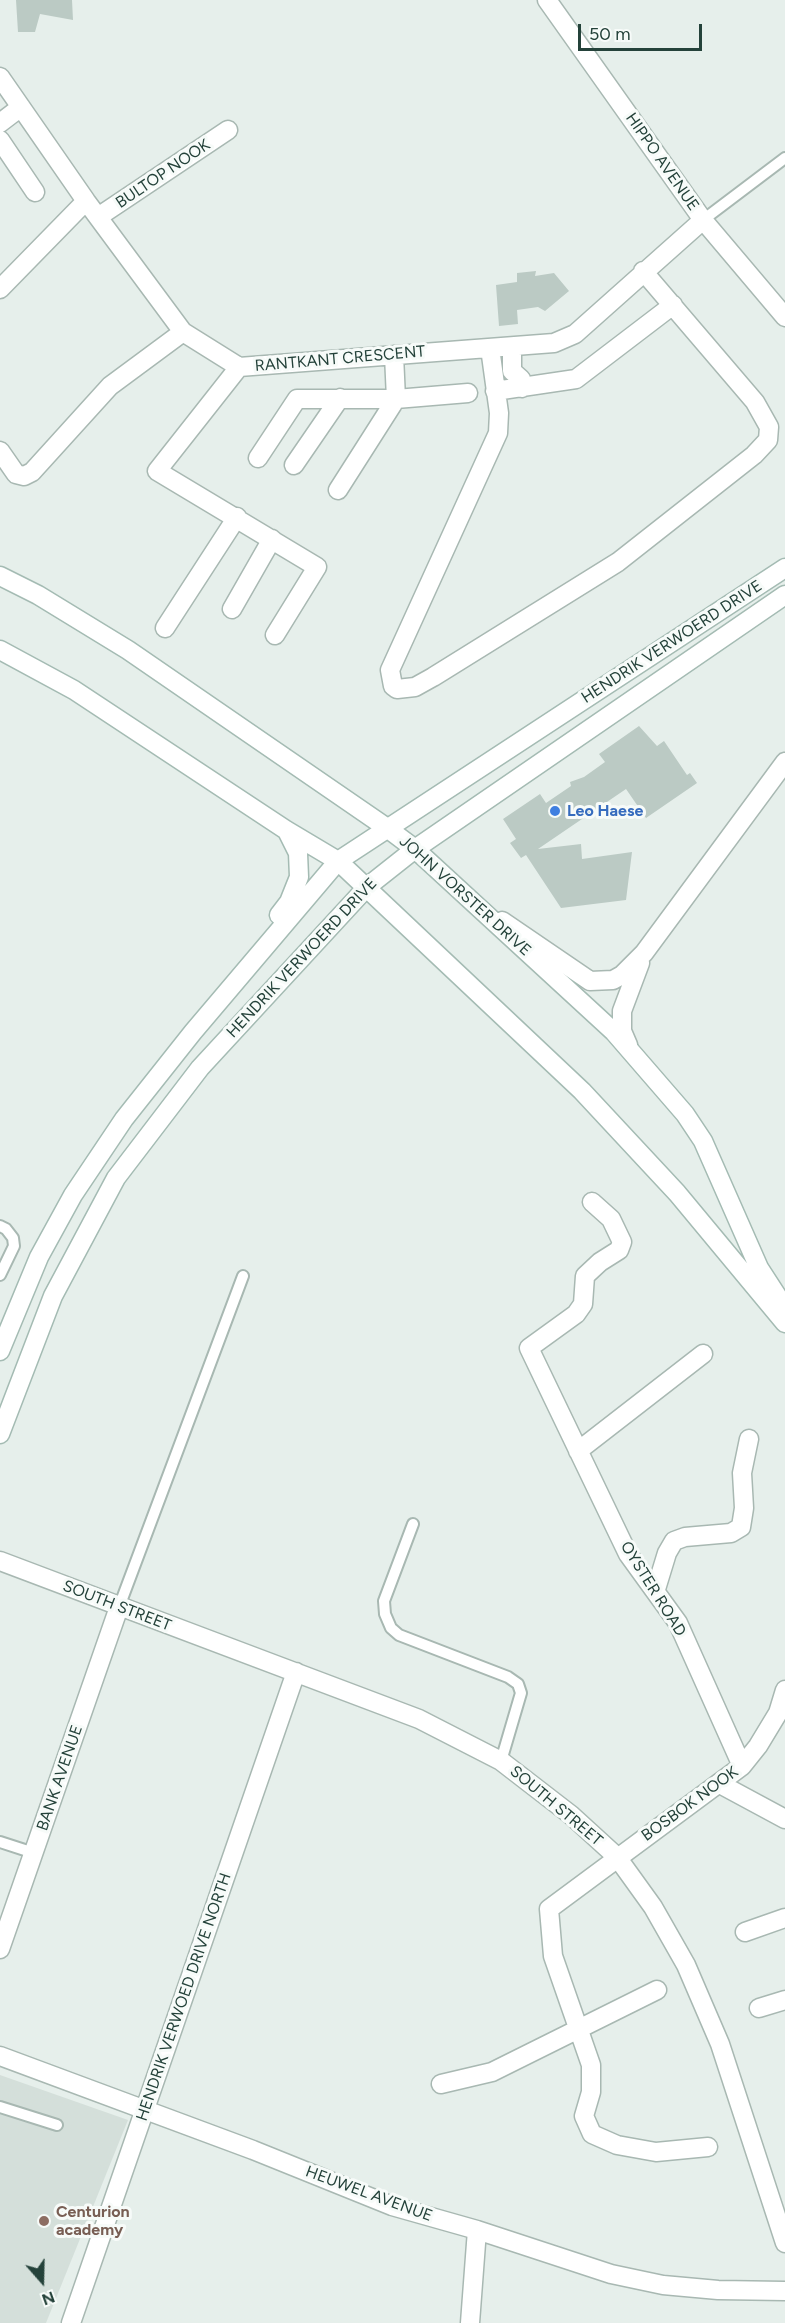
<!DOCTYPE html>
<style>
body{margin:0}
#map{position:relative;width:785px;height:2323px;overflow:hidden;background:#e6efeb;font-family:Figtree,sans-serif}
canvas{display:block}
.north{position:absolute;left:12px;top:2251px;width:60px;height:60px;-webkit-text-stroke:4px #f7fbf9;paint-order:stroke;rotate:160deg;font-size:16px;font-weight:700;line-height:24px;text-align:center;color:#24423a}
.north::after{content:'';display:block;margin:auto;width:21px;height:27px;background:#24423a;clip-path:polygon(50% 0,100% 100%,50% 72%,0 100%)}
.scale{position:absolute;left:578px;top:24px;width:124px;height:27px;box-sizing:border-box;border:3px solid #24423a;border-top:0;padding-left:8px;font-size:18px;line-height:21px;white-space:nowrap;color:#24423a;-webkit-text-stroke:4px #f7fbf9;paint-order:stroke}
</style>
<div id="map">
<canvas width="785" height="2323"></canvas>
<div class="north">N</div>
<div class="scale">50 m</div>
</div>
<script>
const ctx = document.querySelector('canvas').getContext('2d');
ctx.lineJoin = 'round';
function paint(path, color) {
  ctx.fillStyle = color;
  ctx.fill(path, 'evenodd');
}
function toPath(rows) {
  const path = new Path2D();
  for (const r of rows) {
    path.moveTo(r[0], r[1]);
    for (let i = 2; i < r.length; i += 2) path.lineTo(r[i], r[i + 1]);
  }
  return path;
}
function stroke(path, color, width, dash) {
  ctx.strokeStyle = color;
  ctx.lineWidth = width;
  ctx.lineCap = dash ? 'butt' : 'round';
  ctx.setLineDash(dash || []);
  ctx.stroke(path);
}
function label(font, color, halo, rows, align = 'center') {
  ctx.font = font + ' Figtree,sans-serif';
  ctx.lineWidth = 6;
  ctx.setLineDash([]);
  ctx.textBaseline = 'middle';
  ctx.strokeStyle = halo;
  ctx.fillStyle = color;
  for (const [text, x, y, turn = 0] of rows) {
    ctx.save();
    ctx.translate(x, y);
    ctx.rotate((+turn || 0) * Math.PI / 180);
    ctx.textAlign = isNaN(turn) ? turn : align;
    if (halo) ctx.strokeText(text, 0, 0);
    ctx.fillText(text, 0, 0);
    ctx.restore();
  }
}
const built = toPath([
 [0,2075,128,2120,46,2323,0,2323]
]);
const building = toPath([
 [16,0,72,0,73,20,40,14,35,32,18,32],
 [536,271,535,276,554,273,569,291,545,311,538,307,517,310,518,324,499,326,496,285,517,282,517,273],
 [639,726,657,746,664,741,687,775,690,773,697,783,646,818,626,789,538,849,581,844,582,859,632,852,626,900,561,908,526,855,521,858,510,843,516,839,503,819,540,794,546,803,571,786,570,782,584,777,605,762,599,754]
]);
const lane = toPath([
 [703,220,785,158],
 [0,1226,6,1229,13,1238,14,1246,0,1275],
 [413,1524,384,1601,385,1614,391,1628,399,1635,508,1677,518,1684,521,1693,501,1761],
 [119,1607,243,1276],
 [0,1842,34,1853],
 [0,2107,57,2125]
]);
const street = toPath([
 [547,0,703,220,785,317],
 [0,77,86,201,183,332,239,367,554,343,575,334,703,220],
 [0,123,21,107],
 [0,140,35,192],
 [98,217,228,130],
 [0,289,86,201],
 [490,348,499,413,498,433,390,670,393,686,397,689,415,687,433,677,618,562,754,455,768,440,769,427,755,402,643,271],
 [512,348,512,371,521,379,522,388],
 [239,367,157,471,317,567,275,635],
 [495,391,576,379,673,305],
 [0,451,16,474,24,476,32,472,110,386,183,332],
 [258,458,297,399,396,399,394,355],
 [294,465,340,398],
 [338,490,396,399,468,393],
 [232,609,272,539],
 [165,628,237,517],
 [502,921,590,981,613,980,622,975,644,953,785,762],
 [628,1045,622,1031,622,1011,640,963],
 [592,1202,611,1219,622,1242,619,1250,600,1262,585,1276,583,1304,576,1314,529,1348,628,1554,678,1623,742,1766],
 [578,1451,703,1354],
 [0,1561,419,1719,501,1761,571,1815,617,1857,653,1907,686,1965,720,2044,785,2243],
 [656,1589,667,1553,674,1541,685,1537,731,1533,741,1527,744,1508,742,1473,749,1439],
 [720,1784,785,1819],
 [745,1932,785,1918],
 [0,1949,119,1607],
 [759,2008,785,2000],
 [0,2056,253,2150,392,2206,477,2230,611,2274,663,2285,718,2290,785,2291],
 [441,2084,492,2072,657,1990],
 [708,2147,656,2152,617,2145,592,2134,584,2116,591,2092,591,2065,553,1956,549,1909,742,1766,758,1746,778,1713,785,1690],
 [71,2323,296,1672],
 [470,2323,477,2230]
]);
const secondary = toPath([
 [0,576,38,595,128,650,387,828,415,849,614,1032,685,1114,703,1141,759,1268,785,1308],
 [0,650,74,690,286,830,338,861,582,1091,677,1193,785,1323],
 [279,915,289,902,299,877,298,853,287,831],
 [0,1351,39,1257,73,1195,124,1119,193,1032,338,861,785,568],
 [0,1434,53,1296,116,1178,200,1068,367,887,415,849,785,595]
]);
const markers = [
 [555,811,6,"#3f7fe0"],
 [44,2221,6,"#8d6e63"]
];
const streetNames = [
 ["HIPPO AVENUE",662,162,55],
 ["BULTOP NOOK",163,174,-34],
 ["RANTKANT CRESCENT",340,359,-5],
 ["HENDRIK VERWOERD DRIVE",672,642,-33],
 ["JOHN VORSTER DRIVE",465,896,42],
 ["HENDRIK VERWOERD DRIVE",302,958,-47],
 ["OYSTER ROAD",653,1589,58],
 ["SOUTH STREET",117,1606,21],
 ["BANK AVENUE",60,1778,-71],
 ["BOSBOK NOOK",690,1804,-36],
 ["SOUTH STREET",556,1806,40],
 ["HENDRIK VERWOED DRIVE NORTH",184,1997,-71],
 ["HEUWEL AVENUE",369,2194,20]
];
const shopNames = [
 ["Leo Haese",567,811]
];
const educationNames = [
 ["Centurion",56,2212],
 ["academy",56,2230]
];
paint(built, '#d4dfda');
paint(building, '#bbcac4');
stroke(lane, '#a8b8b2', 14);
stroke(street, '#a8b8b2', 21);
stroke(secondary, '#a4bbb3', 21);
stroke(lane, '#fff', 10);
stroke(street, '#fff', 18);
stroke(secondary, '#fff', 18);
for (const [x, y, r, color] of markers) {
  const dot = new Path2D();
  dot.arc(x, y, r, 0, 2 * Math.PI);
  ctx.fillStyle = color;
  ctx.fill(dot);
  stroke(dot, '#f7fbf9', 2);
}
label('16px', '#24423a', '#f7fbf9', streetNames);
label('bold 16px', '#366cbe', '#f7fbf9', shopNames, 'left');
label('bold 16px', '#785e54', '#f7fbf9', educationNames, 'left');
</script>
